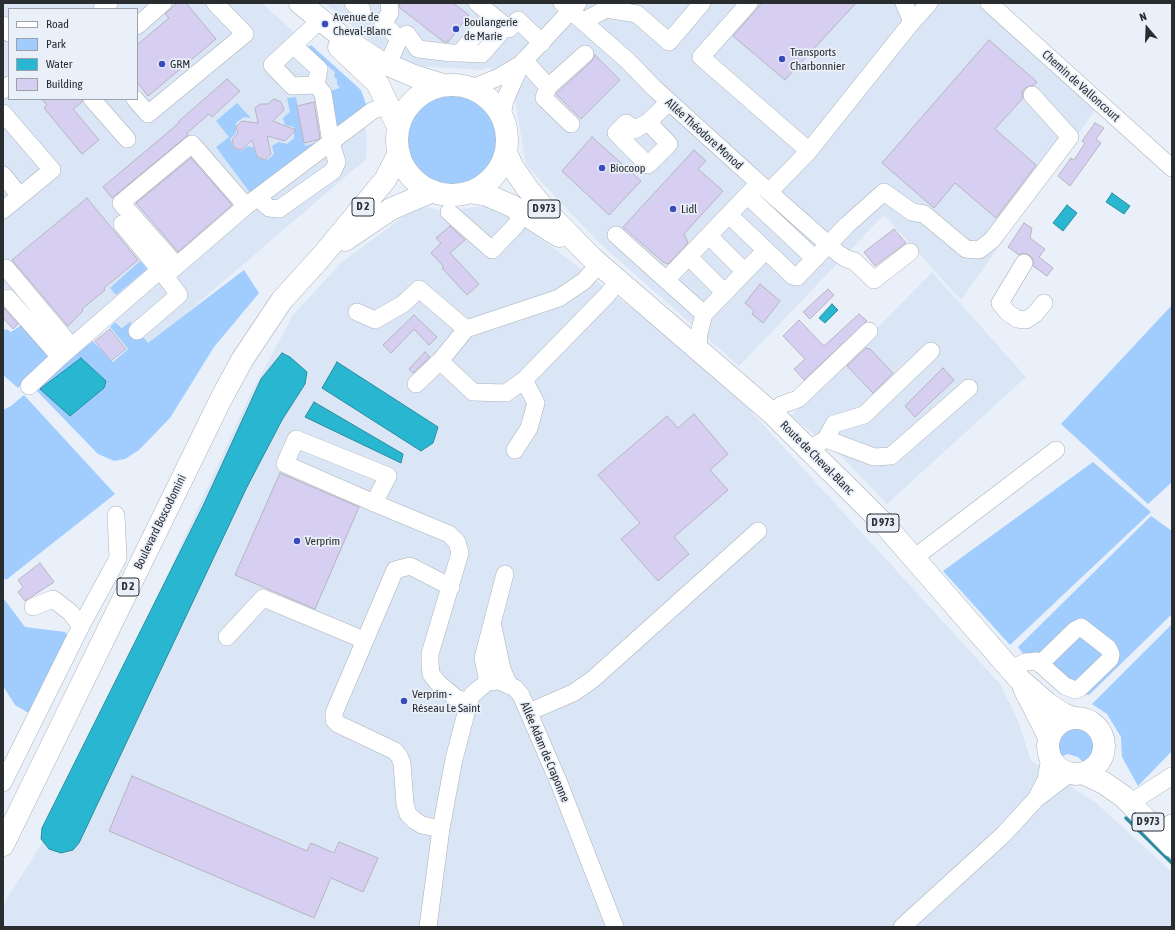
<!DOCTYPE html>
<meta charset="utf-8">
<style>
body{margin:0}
#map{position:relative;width:1175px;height:930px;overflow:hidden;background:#e9f0f9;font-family:"Asap Condensed",sans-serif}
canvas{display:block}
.frame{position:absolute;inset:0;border:4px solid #2a2d30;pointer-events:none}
.legend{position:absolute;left:8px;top:8px;width:130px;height:92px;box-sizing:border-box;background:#e9f0f9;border:1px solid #9da2a9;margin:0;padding:5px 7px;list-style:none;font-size:12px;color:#2a2d30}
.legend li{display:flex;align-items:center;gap:8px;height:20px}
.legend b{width:20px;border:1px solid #9da2a9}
.north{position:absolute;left:1127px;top:8px;width:40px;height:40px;-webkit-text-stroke:3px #e9f0f9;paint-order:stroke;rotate:341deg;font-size:11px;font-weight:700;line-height:16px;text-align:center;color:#2a2d30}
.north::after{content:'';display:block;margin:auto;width:14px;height:18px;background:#2a2d30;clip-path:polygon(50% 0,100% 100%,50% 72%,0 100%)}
</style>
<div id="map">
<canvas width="1175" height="930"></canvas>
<div class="frame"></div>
<ul class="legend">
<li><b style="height:5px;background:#fff"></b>Road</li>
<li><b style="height:11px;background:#a1ccfe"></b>Park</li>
<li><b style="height:11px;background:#29b6d0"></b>Water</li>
<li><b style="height:11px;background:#d6cff1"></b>Building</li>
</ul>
<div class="north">N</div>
</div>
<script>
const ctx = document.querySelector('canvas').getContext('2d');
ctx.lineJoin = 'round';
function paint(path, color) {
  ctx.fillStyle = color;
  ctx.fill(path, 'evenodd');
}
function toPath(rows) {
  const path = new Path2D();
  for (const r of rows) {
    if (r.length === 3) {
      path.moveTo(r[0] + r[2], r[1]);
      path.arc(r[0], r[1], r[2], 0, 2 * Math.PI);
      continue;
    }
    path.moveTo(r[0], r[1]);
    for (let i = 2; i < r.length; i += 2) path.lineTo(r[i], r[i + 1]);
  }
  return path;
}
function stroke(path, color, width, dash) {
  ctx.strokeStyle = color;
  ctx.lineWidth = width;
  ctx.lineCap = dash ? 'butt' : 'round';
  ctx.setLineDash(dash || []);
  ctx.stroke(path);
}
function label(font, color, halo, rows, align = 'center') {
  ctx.font = font + ' "Asap Condensed",sans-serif';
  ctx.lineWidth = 3.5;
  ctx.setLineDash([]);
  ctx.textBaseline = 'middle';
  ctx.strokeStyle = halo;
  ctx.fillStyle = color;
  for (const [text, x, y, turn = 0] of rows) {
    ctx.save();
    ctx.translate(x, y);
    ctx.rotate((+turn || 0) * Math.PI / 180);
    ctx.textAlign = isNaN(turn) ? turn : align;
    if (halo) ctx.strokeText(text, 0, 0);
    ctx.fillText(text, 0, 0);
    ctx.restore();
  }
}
const built = toPath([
 [3,3,262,3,356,89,367,135,366,159,147,347,114,320,72,356,3,285],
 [9,9,137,9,137,99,9,99],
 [325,3,977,3,1096,109,961,300,884,215,739,366,598,242,526,165,515,100,489,67,481,70,418,66,387,55],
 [497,205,713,370,1001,685,1018,721,1031,761,1096,803,1172,872,1172,927,3,927,3,910,6,900,48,834,249,397,293,315,341,263,408,213,426,207,441,211],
 [932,272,1026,377,887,504,842,457,791,416]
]);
const green = toPath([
 [311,45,361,90,368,110,336,133,326,92,340,88,337,84,337,79,334,77,335,72,328,66,311,60,306,48],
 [453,138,46],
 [296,97,305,146,327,139,254,198,216,147,229,137,216,121,237,103,251,118,244,117,236,123,236,133,230,139,234,148,241,151,248,146,255,148,257,157,267,160,274,154,272,146,279,142,287,144,294,138,294,127,285,125,283,118,290,112,287,98],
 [140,261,147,269,116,295,110,288],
 [244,270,259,293,214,347,170,418,139,450,125,459,114,461,98,454,37,391,37,384,93,341,113,362,128,349,110,327,115,322,122,328,130,322,148,343],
 [1172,305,1172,482,1148,504,1061,424],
 [23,324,50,358,18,388,3,375,3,331,6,329,11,332],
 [24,395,115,494,6,580,3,577,3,410,11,406],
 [1093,462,1151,512,1010,645,943,571],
 [1151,516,1172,531,1172,614,1089,695,1063,692,1032,665,1018,647],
 [4,599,25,627,65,632,68,636,32,715,15,705,3,686],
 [1172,624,1172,751,1138,786,1122,757,1121,737,1107,714,1092,704],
 [1077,727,1088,731,1094,742,1093,754,1084,763,1078,757,1068,754,1060,757,1056,747,1062,732,1069,728]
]);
const water = toPath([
 [1112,193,1130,206,1124,214,1106,202,1112,193],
 [1067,205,1077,213,1063,231,1053,223,1067,205],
 [832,304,838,310,825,323,819,318,832,304],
 [282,353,290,357,307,372,305,384,282,420,247,487,79,843,73,850,61,853,49,849,41,839,42,828,203,506,261,379,282,353],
 [81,358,106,381,104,388,70,416,40,389,81,358],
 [337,362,438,427,433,443,421,451,322,388,337,362],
 [314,402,403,454,401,463,305,417,314,402]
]);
const stream = toPath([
 [1126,818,1172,863]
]);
const building = toPath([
 [177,3,186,3,216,39,148,96,137,82,137,45,169,18,165,14,177,3],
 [399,3,453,3,469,15,448,42,444,42,400,8,399,3],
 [762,3,856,3,785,80,733,36,762,3],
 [989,40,1037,82,1034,85,1025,88,1022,92,1023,98,995,129,1036,165,996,218,955,183,934,208,882,163,989,40],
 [595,55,620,80,581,119,556,94,592,61,595,55],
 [227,79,240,91,212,117,209,114,187,133,188,135,112,198,103,187,179,123,178,122,227,79],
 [42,99,82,99,82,102,73,109,99,140,82,154,44,108,47,105,42,99],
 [274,99,281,102,284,110,273,121,296,130,285,141,267,136,271,154,265,160,257,157,252,140,241,150,234,148,232,140,238,133,236,127,242,121,258,123,255,108,260,104,268,104,274,99],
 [314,102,320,138,317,140,304,143,297,106,314,102],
 [1095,123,1104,128,1096,139,1101,143,1070,186,1058,176,1071,158,1074,160,1085,143,1082,141,1095,123],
 [592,137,641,181,609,215,562,171,592,137],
 [694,150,706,161,698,169,723,191,684,234,688,243,668,264,663,262,623,227,694,150],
 [191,158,232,205,178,252,136,203,191,158],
 [87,198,138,260,104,288,105,290,82,309,83,311,68,326,12,260,87,198],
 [1024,223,1032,228,1030,238,1045,249,1039,257,1053,268,1047,276,1033,266,1033,259,1029,255,1024,253,1019,255,1008,247,1024,223],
 [450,226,465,240,450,253,479,284,467,295,442,268,444,267,431,253,441,243,436,238,450,226],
 [894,229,906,243,875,266,864,252,894,229],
 [760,284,780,301,763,323,752,314,754,311,745,303,760,284],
 [828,289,834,295,810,319,803,312,828,289],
 [3,307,18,324,13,329,3,318,3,307],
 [859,314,867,321,804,380,794,369,805,359,783,336,799,320,824,346,859,314],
 [414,315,437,337,429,345,414,329,391,353,383,345,414,315],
 [110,329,126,349,111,361,95,341,110,329],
 [866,348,870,349,893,373,873,393,847,366,866,348],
 [425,352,430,357,413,373,409,369,425,352],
 [943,368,954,380,915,417,905,406,943,368],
 [694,414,728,454,710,470,728,490,674,537,689,554,658,581,621,539,640,523,598,475,667,416,678,428,694,414],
 [280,473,359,507,315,609,235,575,280,473],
 [40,563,54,582,25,601,18,592,23,587,18,580,40,563],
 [132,776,307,851,311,843,334,853,339,842,378,858,363,892,331,878,314,918,109,831,132,776]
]);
const minor = toPath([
 [353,3,362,10],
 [389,3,390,13,383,23,399,39],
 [477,3,509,29,518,20,542,43],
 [562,3,628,61,654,88,759,183,839,254,847,259,854,261,874,280,910,252],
 [749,3,701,57,809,151],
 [989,3,1172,168],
 [102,9,109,3],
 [584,21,606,9,637,14,669,42,702,3],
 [912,22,929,3],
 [3,25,9,33],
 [137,26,163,3],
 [293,45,319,69,316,85,292,86,272,65,314,26],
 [524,60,548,87,544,98,571,124],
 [387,66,399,39,407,34,418,49,452,53,460,53,482,54,500,33,486,22,460,53],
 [548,87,585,54],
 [472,88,499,77,521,64],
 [3,90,9,85],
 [92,99,127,139],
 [135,99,148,114,245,34,215,3],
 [3,113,52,170,3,210],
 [502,115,505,100,521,64,578,3],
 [648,122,669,144,648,165,616,133,626,123,634,130,648,122,669,102],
 [3,175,20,196],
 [769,192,809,151,912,22,904,3],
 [748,196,815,259],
 [258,198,269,208,279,209,333,171,337,162,331,143,323,93,316,85],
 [449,212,492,250,516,225,522,213],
 [729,215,793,276,797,277,847,225,884,192,912,212,924,214,966,249,979,250,992,240,1070,137,1032,95],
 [122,224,165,276,246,206,372,111,389,104],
 [616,235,666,280,759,183],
 [709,236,745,272],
 [689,257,725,293],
 [1024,263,1000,303,1007,312,1017,319,1026,320,1035,314,1044,303],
 [177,266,121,203,192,144,246,206],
 [6,268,72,347],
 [666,280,704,314,766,250],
 [8,298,60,357],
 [357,312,375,320,403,304,419,289,466,329,559,298,584,281,599,264],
 [137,331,179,295,165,276],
 [698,350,699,333,704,314],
 [440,361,466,329],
 [416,384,440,361,473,392,506,393,524,380],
 [29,386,60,357,160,270],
 [774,415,781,405,798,399,869,331],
 [826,439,834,424,864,415,931,351],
 [809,449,826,439,874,457,891,456,969,388],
 [515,450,529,428,536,403,524,380,607,295,618,281],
 [374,503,285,464,296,439,388,476,374,503,449,534,457,542,460,553,430,654,430,664,431,674,438,683,456,698,469,702],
 [914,558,1056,450],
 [33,607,53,599,70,612,81,626],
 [493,627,502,669,508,683],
 [227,637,263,598,364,640],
 [1011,670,1025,662,1037,661,1065,686,1075,690,1080,688,1110,659,1111,654,1108,648,1081,627,1075,630,1040,664],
 [488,682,483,658,505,574],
 [529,712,573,693,592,680,758,531],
 [3,783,81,626,118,558,116,515],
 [1037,797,1046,780,1050,757],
 [1130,803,1172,776],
 [441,829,422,825,414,820,408,814,405,804,402,763,399,756,395,751,338,724,334,720,334,713,395,570,410,566,451,587],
 [1157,831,1172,823],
 [428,927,441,829,454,759,469,702,472,695,480,688,488,682,499,681,515,688,521,695,559,783,615,927],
 [902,927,1003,835,1036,799,1070,773]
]);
const major = toPath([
 [300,3,342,37,377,60,414,76,443,85],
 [339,47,378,84,398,127],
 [452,140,55],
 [506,152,512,166,527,188,545,210,592,258,774,415,885,525,1019,679,1048,704,1063,714,1073,718],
 [469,192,487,195,512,206,559,236],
 [345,240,391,209,433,191],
 [1024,688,1049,737],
 [1076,746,28],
 [1083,773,1104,783,1124,797,1172,846],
 [3,845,221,399,242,360,282,300,321,257,385,180,399,153]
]);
const markers = [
 [325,24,4,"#384abc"],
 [456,29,4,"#384abc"],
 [782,59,4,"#384abc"],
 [162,64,4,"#384abc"],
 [602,168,4,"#384abc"],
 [673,209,4,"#384abc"],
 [297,541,4,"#384abc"],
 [404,701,4,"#384abc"]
];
const shields = [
 [363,207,22],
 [544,209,32],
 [883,523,32],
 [128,587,22],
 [1148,822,32]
];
const shieldNames = [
 ["D 2",363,207],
 ["D 973",544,209],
 ["D 973",883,523],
 ["D 2",128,587],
 ["D 973",1148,822]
];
const poiNames = [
 ["Avenue de",333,17],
 ["Cheval-Blanc",333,31],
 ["Boulangerie",464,22],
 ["de Marie",464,36],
 ["Transports",790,52],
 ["Charbonnier",790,66],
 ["GRM",170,64],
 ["Biocoop",610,168],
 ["Lidl",681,209],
 ["Verprim",305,541],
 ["Verprim -",412,694],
 ["Réseau Le Saint",412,708]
];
const streetNames = [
 ["Chemin de Valloncourt",1081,86,42],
 ["Allée Théodore Monod",704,134,42],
 ["Route de Cheval-Blanc",817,458,45],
 ["Boulevard Boscodomini",160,522,-64],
 ["Allée Adam de Craponne",545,752,67]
];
paint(built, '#dae6f5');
paint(green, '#a1ccfe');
paint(water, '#29b6d0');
stroke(water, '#298da0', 1);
stroke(stream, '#298da0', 3.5);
paint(building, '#d6cff1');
stroke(building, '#b7b5bf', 1);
stroke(minor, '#aab1b9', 18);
stroke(major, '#aab1b9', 23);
stroke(minor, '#fff', 17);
stroke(major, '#fff', 22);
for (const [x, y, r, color] of markers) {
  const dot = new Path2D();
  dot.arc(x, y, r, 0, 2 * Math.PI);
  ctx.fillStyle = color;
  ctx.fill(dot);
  stroke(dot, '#e9f0f9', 1.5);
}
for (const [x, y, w] of shields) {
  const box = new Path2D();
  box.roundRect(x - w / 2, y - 9, w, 18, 3);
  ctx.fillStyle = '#e9f0f9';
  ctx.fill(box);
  stroke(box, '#2a2d30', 1);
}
label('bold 11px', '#2a2d30', null, shieldNames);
label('12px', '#2a2d30', '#e9f0f9', poiNames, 'left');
label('12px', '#2a2d30', '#e9f0f9', streetNames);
</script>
